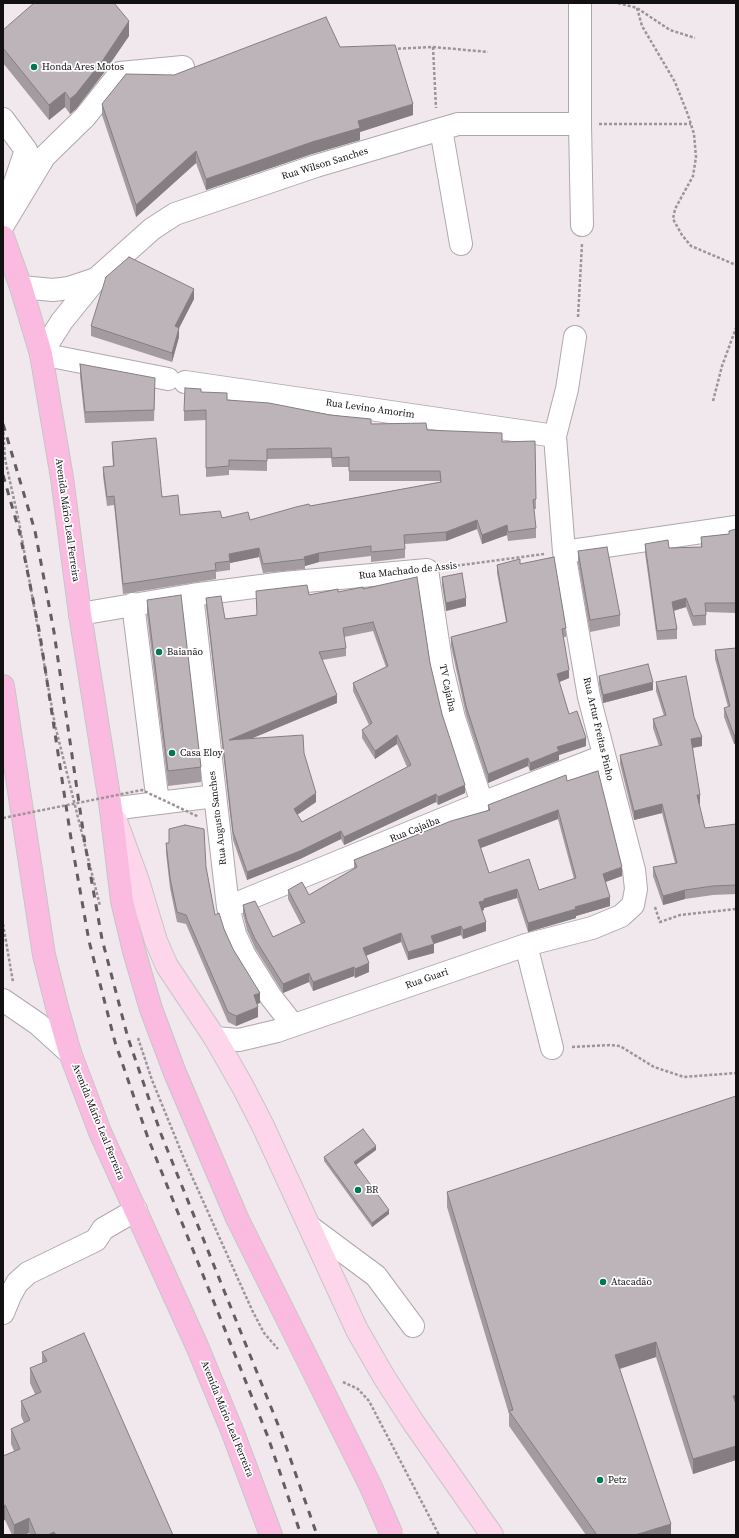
<!DOCTYPE html>
<meta charset="utf-8">
<style>
body{margin:0}
#map{position:relative;width:739px;height:1538px;overflow:hidden;background:#f1e8ed;font-family:"Source Serif 4",serif}
canvas{display:block}
.frame{position:absolute;inset:0;border:4px solid #131012;pointer-events:none}
</style>
<div id="map">
<canvas width="739" height="1538"></canvas>
<div class="frame"></div>
</div>
<script>
const ctx = document.querySelector('canvas').getContext('2d');
ctx.lineJoin = 'round';
function toPath(rows) {
  const path = new Path2D();
  for (const r of rows) {
    path.moveTo(r[0], r[1]);
    for (let i = 2; i < r.length; i += 2) path.lineTo(r[i], r[i + 1]);
  }
  return path;
}
function stroke(path, color, width, dash) {
  ctx.strokeStyle = color;
  ctx.lineWidth = width;
  ctx.lineCap = dash ? 'butt' : 'round';
  ctx.setLineDash(dash || []);
  ctx.stroke(path);
}
function paint(path, color) {
  ctx.fillStyle = color;
  ctx.fill(path, 'evenodd');
}
function label(font, color, halo, rows, align = 'center') {
  ctx.font = font + ' "Source Serif 4",serif';
  ctx.lineWidth = 3.5;
  ctx.setLineDash([]);
  ctx.textBaseline = 'middle';
  ctx.strokeStyle = halo;
  ctx.fillStyle = color;
  for (const [text, x, y, turn = 0] of rows) {
    ctx.save();
    ctx.translate(x, y);
    ctx.rotate((+turn || 0) * Math.PI / 180);
    ctx.textAlign = isNaN(turn) ? turn : align;
    if (halo) ctx.strokeText(text, 0, 0);
    ctx.fillText(text, 0, 0);
    ctx.restore();
  }
}
const path = toPath([
 [618,3,637,8,670,30,695,38],
 [637,8,642,26,675,82,688,115,694,134,696,157,693,176,675,209,673,219,682,235,691,246,736,265],
 [433,47,436,108],
 [393,49,433,47,488,52],
 [599,124,691,124],
 [578,317,582,244],
 [713,401,722,366,736,328],
 [3,427,5,459,19,522,55,725,100,906],
 [447,567,544,554],
 [655,907,660,922,680,915,736,909],
 [3,924,13,982],
 [138,1038,152,1080,185,1161,252,1310,264,1333,278,1349],
 [572,1047,610,1045,620,1046,654,1067,684,1077,736,1073],
 [343,1382,358,1389,369,1401,439,1535]
]);
const minor = toPath([
 [580,3,580,124,582,225],
 [3,119,26,150,11,194],
 [441,129,461,244],
 [3,225,44,157,85,117,120,73,183,67],
 [21,287,53,290,69,288,96,279],
 [168,379,41,354,62,321,96,279,152,229,175,214,316,166,458,124,580,124],
 [185,382,555,436],
 [564,552,736,527],
 [192,595,228,907,235,934,244,954,271,997,293,1025],
 [133,604,158,803],
 [80,614,192,595,284,583,427,570,442,668,454,718,482,803],
 [111,809,215,796],
 [228,907,482,803,604,756],
 [526,945,552,1048],
 [3,1000,38,1024,70,1053],
 [215,1038,239,1040,277,1031,526,945,592,928,621,916,633,905,636,889,634,870,589,697,564,552,555,436,567,389,575,337],
 [310,1227,376,1276,413,1326],
 [3,1313,10,1296,17,1283,28,1273,96,1240,103,1229,136,1210]
]);
const major = toPath([
 [116,821,138,881,156,941,167,966,215,1038,243,1087,263,1126,357,1330,384,1377,413,1422,492,1535]
]);
const highway = toPath([
 [3,237,21,287,41,354,62,478,80,614,111,809,122,901,134,951,151,1009,175,1073,237,1218],
 [3,686,44,955,57,1007,70,1053,100,1132,197,1346,233,1433,271,1535]
]);
const rail = toPath([
 [3,424,35,531,54,632,85,844,102,939,128,1038,161,1134,281,1432,317,1535],
 [3,475,20,534,40,635,72,845,89,941,115,1042,148,1138,268,1437,301,1535]
]);
const pathBridge = toPath([
 [3,818,142,790,199,817]
]);
const highwayBridge = toPath([
 [237,1218,371,1487,392,1535]
]);
const wall = toPath([
 [3,30,129,36,103,74,76,109,70,114,65,107,49,120,3,63],
 [340,47,413,115,360,132,360,140,312,154,206,190,196,163,136,217,102,115,102,104,174,75],
 [194,299,179,328,179,337,172,362,91,336,91,326],
 [80,364,155,389,154,421,85,423,80,376],
 [201,392,227,400,371,424,427,430,502,442,535,441,536,509,534,509,536,528,536,538,508,541,507,535,482,544,477,529,446,541,405,544,405,558,371,562,371,556,319,562,305,566,305,569,263,573,259,557,230,563,230,570,216,572,216,579,123,594,114,505,107,506,103,476,103,467,113,466,112,452,112,442,180,515,250,520,310,506,440,482,440,481,349,481,349,467,332,467,331,458,267,459,267,471,229,470,229,475,206,477,206,420,184,421,184,411],
 [736,529,736,613,706,612,706,625,693,626,686,607,674,611,677,629,677,639,657,640,645,553,645,544,669,548,701,547,701,537,729,534],
 [578,551,620,615,620,626,590,632,578,563],
 [520,564,566,628,566,637,563,637,569,678,559,682,569,714,586,746,559,755,559,760,530,771,528,766,488,783,466,715,451,646,451,637,506,622,497,573,497,565],
 [442,577,466,606,446,611,442,585],
 [363,589,430,663,442,714,465,793,438,805,436,802,344,845,341,839,300,859,247,880,233,840,206,606,206,598,225,619,257,615,309,595,338,592],
 [373,631,386,667,353,683,353,691,369,725,362,730,362,738,375,759,397,744,407,767,302,822,297,815,316,802,304,753,252,738,337,703,322,660,346,656,346,648,344,637],
 [147,600,201,767,201,782,168,786,147,615],
 [736,643,736,743,734,744,724,717,724,708,728,707,715,659,715,650,736,648],
 [599,676,653,690,603,703,599,684],
 [656,682,694,717,702,746,693,748,700,804,699,804,705,828,736,824,736,894,713,895,685,899,663,905,653,876,653,867,675,863,662,813,634,820,620,764,620,755,659,746,653,728,653,719,664,716,656,691],
 [567,781,622,876,605,882,610,906,576,916,576,918,528,932,517,898,484,908,484,910,482,911,486,931,463,939,461,935,434,944,434,953,408,960,401,942,366,955,369,972,355,978,354,976,313,991,309,982,283,993,255,948,247,930,243,914,243,905,273,937,301,924,288,899,288,890,309,895,354,869,354,860,488,810,488,805],
 [558,819,574,879,539,890,489,873,481,848],
 [166,843,206,867,215,915,224,929,233,949,260,1003,257,1004,258,1017,236,1026,228,1022,186,924,177,922,170,888,166,853],
 [736,1096,736,1460,693,1474,656,1357,620,1369,671,1535,586,1535,509,1426,509,1414,447,1207,447,1192],
 [376,1150,356,1165,389,1214,372,1227,324,1161,324,1157],
 [42,1352,173,1535,30,1535,29,1533,24,1535,12,1535,5,1520,3,1456,14,1451,11,1444,11,1429,24,1423,21,1416,21,1401,35,1394,30,1383,30,1368,42,1363]
]);
const shadedWall = toPath([
 [129,21,129,36,103,74,76,109,70,114,70,99],
 [65,92,65,107,49,120,49,105],
 [413,104,413,115,360,132,360,140,312,154,206,190,206,179,358,121],
 [196,151,196,163,136,217,136,205],
 [194,289,194,299,175,336,175,326],
 [179,328,179,337,172,362,172,353],
 [477,520,477,529,446,541,446,532],
 [507,525,507,535,482,544,482,535],
 [259,548,259,557,230,563,229,554],
 [319,553,319,562,305,566,304,557],
 [466,598,466,606,446,611,446,603],
 [686,598,686,607,672,611,672,602],
 [569,670,569,678,557,683,557,674],
 [653,682,653,690,603,703,603,695],
 [337,695,337,703,229,748,229,740],
 [736,734,736,743,734,744,734,735],
 [397,735,397,744,375,759,375,751],
 [702,737,702,746,691,748,691,739],
 [586,738,586,746,559,755,559,760,530,771,530,763,557,747],
 [528,758,528,766,488,783,488,774],
 [465,785,465,793,438,805,438,797],
 [316,793,316,802,294,817,294,809],
 [436,794,436,802,344,845,344,837],
 [697,795,700,795,700,804,697,804],
 [662,804,662,813,634,820,634,811],
 [558,810,558,819,478,849,478,840],
 [341,831,341,839,300,859,247,880,247,872],
 [622,867,622,876,603,883,603,874],
 [517,889,517,898,484,908,484,910,479,911,479,902,484,899],
 [685,890,685,899,663,905,663,896],
 [610,897,610,906,576,916,576,918,528,932,528,923,575,907],
 [486,922,486,931,463,939,463,930],
 [461,926,461,935,433,944,434,944,434,953,408,960,408,952,431,936],
 [401,933,401,942,363,957,363,948],
 [369,963,369,972,355,978,355,969],
 [354,967,354,976,313,991,313,982],
 [309,973,309,982,283,993,283,984],
 [260,993,260,1003,254,1005,254,995],
 [258,1007,258,1017,236,1026,236,1016],
 [376,1146,376,1150,354,1166,354,1162],
 [389,1210,389,1214,372,1227,372,1223],
 [656,1342,656,1357,615,1370,615,1355],
 [736,1395,736,1410,733,1396],
 [736,1446,736,1460,693,1474,693,1459],
 [5,1505,5,1520,3,1521,3,1506],
 [29,1518,29,1533,24,1535,14,1535,14,1525],
 [671,1524,671,1535,635,1535],
 [54,1532,54,1535,48,1535]
]);
const building = toPath([
 [34,3,114,3,129,21,103,60,76,94,70,99,65,92,49,105,3,48,3,30,34,3],
 [326,17,340,47,395,45,413,104,358,121,360,128,312,142,206,179,196,151,136,205,102,104,126,74,174,75,326,17],
 [129,257,194,289,175,326,179,328,172,353,91,326,106,277,129,257],
 [80,364,155,378,154,410,85,412,80,364],
 [185,388,201,389,201,392,227,393,227,400,269,403,330,415,371,419,371,424,426,423,427,430,502,433,502,442,535,441,536,499,533,500,536,528,508,532,507,525,482,535,477,520,446,532,404,535,405,549,371,552,371,546,319,553,304,557,305,559,263,564,259,548,229,554,230,561,215,563,216,570,123,584,114,496,107,497,103,467,114,466,112,442,156,438,162,497,178,495,180,515,220,511,222,518,248,512,250,520,296,507,309,504,310,506,441,482,440,471,349,471,349,457,332,458,331,448,267,449,267,461,229,460,229,466,206,468,206,410,184,411,185,388],
 [736,529,736,603,705,603,706,615,693,616,686,598,672,602,677,629,657,631,645,544,668,540,669,548,702,547,701,537,729,534,729,531,736,529],
 [607,547,620,615,590,620,578,551,607,547],
 [554,557,566,628,562,629,569,670,557,674,569,714,577,711,586,738,557,747,559,751,530,763,528,758,488,774,466,706,451,637,507,622,497,565,520,559,520,564,554,557],
 [462,573,466,598,446,603,442,577,462,573],
 [417,577,430,663,442,714,465,785,438,797,436,794,344,837,341,831,300,851,247,872,233,832,206,598,221,596,225,619,257,615,256,591,307,585,309,595,338,589,338,592,363,587,363,589,417,577],
 [373,622,388,666,353,683,372,723,362,730,375,751,397,735,411,765,302,822,294,809,316,793,304,753,303,735,229,740,337,695,319,652,346,648,343,628,373,622],
 [181,595,201,767,168,771,147,600,181,595],
 [736,648,736,734,734,735,724,708,730,706,715,650,736,648],
 [648,664,653,682,603,695,599,676,648,664],
 [686,676,694,717,702,737,691,739,700,795,697,795,705,828,736,824,736,885,713,886,685,890,663,896,653,867,677,863,662,804,634,811,620,755,662,745,653,719,666,715,656,682,686,676],
 [598,771,622,867,603,874,610,897,575,907,576,909,528,923,517,889,484,899,484,901,479,902,486,922,463,930,461,926,431,936,434,944,408,952,401,933,363,948,369,963,355,969,354,967,313,982,309,973,283,984,255,939,247,921,243,905,255,901,273,937,305,922,288,890,302,882,309,895,357,867,354,860,451,821,490,810,488,805,566,775,567,781,598,771],
 [558,810,576,878,539,890,529,859,489,873,478,840,558,810],
 [185,825,204,829,206,867,215,915,219,913,224,929,233,949,260,993,254,995,258,1007,236,1016,228,1012,186,915,177,912,170,878,166,843,169,843,169,829,185,825],
 [736,1096,736,1395,733,1396,736,1404,736,1446,693,1459,656,1342,615,1355,671,1524,635,1535,597,1535,509,1411,513,1410,447,1192,736,1096],
 [363,1129,376,1146,354,1162,389,1210,372,1223,324,1157,363,1129],
 [84,1333,173,1535,56,1535,54,1532,48,1535,36,1535,29,1518,14,1525,5,1505,3,1506,3,1456,20,1449,11,1429,30,1420,21,1401,41,1392,30,1368,47,1361,42,1352,84,1333]
]);
const markers = [
 [34,67,4,"#017753"],
 [159,652,4,"#017753"],
 [172,753,4,"#017753"],
 [358,1190,4,"#017753"],
 [603,1282,4,"#017753"],
 [600,1480,4,"#017753"]
];
const poiNames = [
 ["Honda Ares Motos",42,67],
 ["Baianão",167,652],
 ["Casa Eloy",180,753],
 ["BR",366,1190],
 ["Atacadão",611,1282],
 ["Petz",608,1480]
];
const streetNames = [
 ["Rua Wilson Sanches",325,164,-17],
 ["Rua Levino Amorim",370,409,8],
 ["Avenida Mário Leal Ferreira",67,520,82],
 ["Rua Machado de Assis",408,571,-6],
 ["TV Cajaíba",447,688,78],
 ["Rua Artur Freitas Pinho",598,729,77],
 ["Rua Augusto Sanches",218,818,-97],
 ["Rua Cajaíba",415,830,-22],
 ["Rua Guari",427,979,-19],
 ["Avenida Mário Leal Ferreira",98,1122,68],
 ["Avenida Mário Leal Ferreira",227,1419,68]
];
stroke(minor, '#b0a7ac', 24);
stroke(major, '#c6c6c6', 24);
stroke(highway, '#c6c6c6', 24);
stroke(path, '#9b9498', 2.5, [3, 2]);
stroke(minor, '#fff', 22);
stroke(major, '#fdd6ec', 22);
stroke(highway, '#fbbbe0', 22);
stroke(rail, '#625d60', 3, [7, 7]);
stroke(highwayBridge, '#c6c6c6', 24, []);
stroke(pathBridge, '#9b9498', 2.5, [3, 2]);
stroke(highwayBridge, '#fbbbe0', 22);
paint(wall, '#a39b9f');
paint(shadedWall, '#847e82');
paint(building, '#bdb4b9');
stroke(building, '#847e82', 1);
for (const [x, y, r, color] of markers) {
  const dot = new Path2D();
  dot.arc(x, y, r, 0, 2 * Math.PI);
  ctx.fillStyle = color;
  ctx.fill(dot);
  stroke(dot, '#fff', 1.5);
}
label('10px', '#131012', '#fff', poiNames, 'left');
label('10px', '#131012', '#fff', streetNames);
</script>
